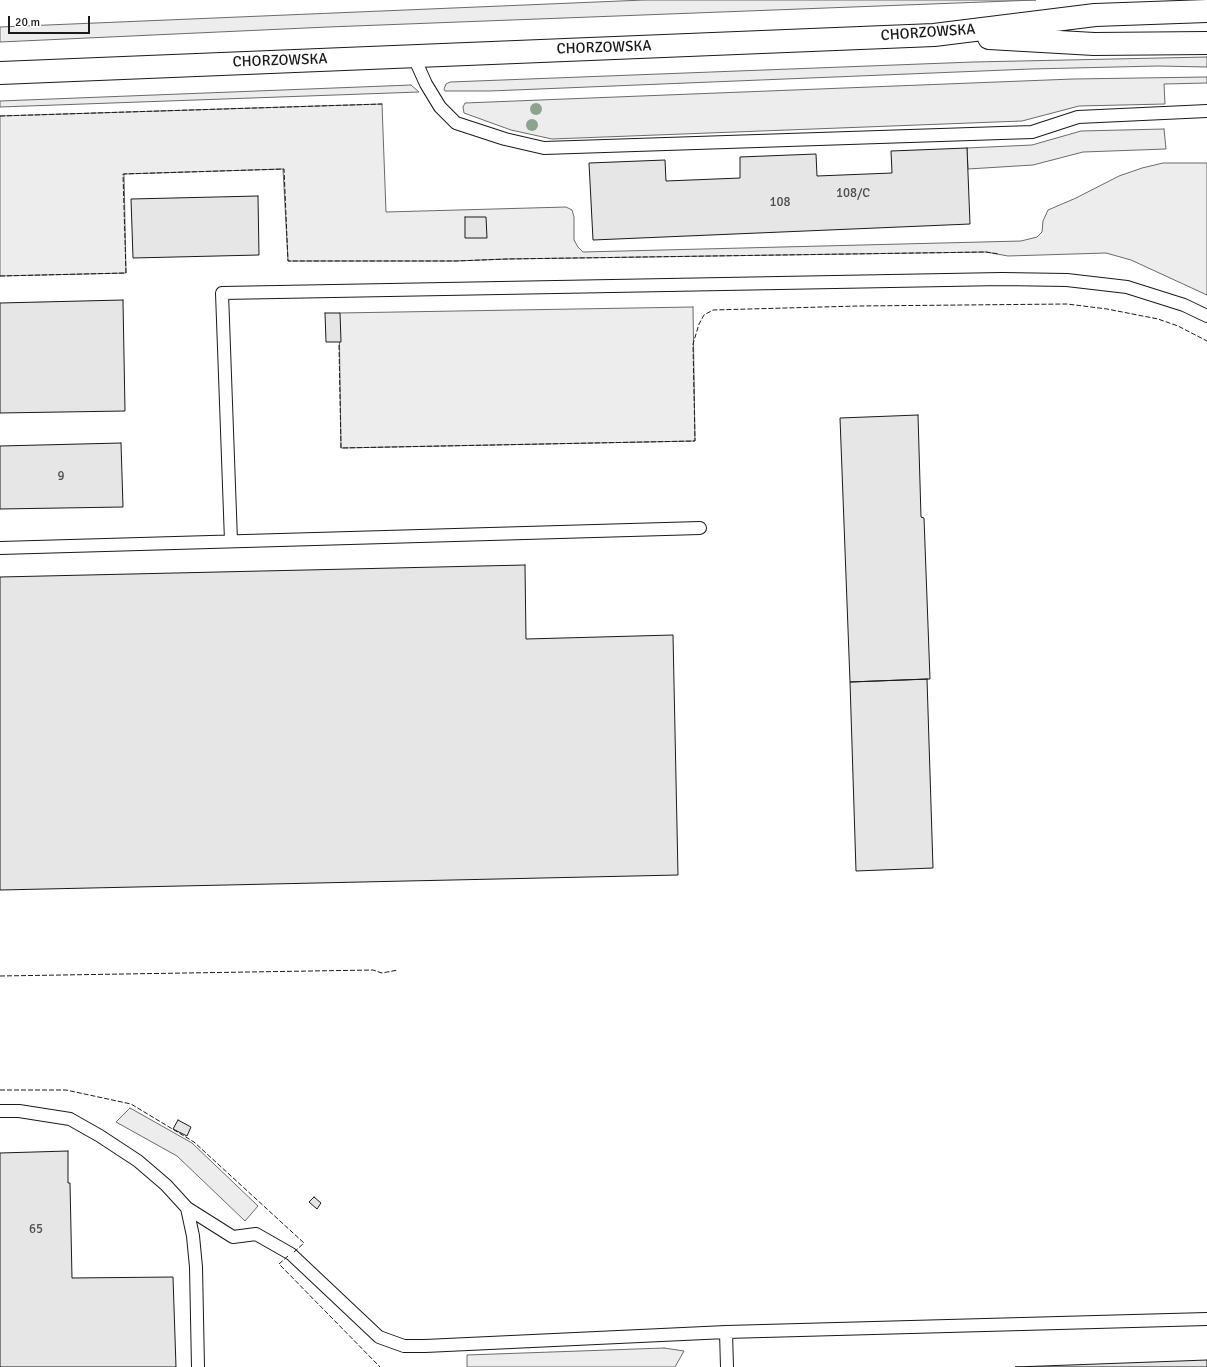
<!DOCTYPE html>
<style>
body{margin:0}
#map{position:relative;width:1207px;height:1367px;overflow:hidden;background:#fff;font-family:Signika,sans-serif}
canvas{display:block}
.scale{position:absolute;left:8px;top:16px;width:82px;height:18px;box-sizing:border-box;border:2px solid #1a1a1a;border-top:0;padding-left:5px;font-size:12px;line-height:14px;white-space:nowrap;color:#1a1a1a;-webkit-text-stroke:3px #fff;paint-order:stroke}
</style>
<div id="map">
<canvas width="1207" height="1367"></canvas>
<div class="scale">20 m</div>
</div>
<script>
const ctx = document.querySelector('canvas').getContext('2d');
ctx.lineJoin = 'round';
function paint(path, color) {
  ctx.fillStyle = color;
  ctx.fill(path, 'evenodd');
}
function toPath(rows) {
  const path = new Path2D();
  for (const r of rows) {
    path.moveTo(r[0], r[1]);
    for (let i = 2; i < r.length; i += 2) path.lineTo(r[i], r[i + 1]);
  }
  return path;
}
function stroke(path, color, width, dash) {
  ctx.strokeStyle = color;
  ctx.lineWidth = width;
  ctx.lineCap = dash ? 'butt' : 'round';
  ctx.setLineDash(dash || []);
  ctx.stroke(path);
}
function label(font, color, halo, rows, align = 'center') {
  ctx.font = font + ' Signika,sans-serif';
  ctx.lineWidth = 3;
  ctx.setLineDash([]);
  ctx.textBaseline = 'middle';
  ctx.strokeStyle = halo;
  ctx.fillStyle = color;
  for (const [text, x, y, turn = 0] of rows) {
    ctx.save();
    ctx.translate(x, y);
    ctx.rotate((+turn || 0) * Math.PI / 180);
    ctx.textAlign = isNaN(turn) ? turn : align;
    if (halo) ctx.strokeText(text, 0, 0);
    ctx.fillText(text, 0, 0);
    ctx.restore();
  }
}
const built = toPath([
 [644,0,1036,0,328,27,0,42,0,27,644,0],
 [1207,57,1207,67,1158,66,1031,69,490,91,445,91,444,89,446,84,450,82,973,62,1207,57],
 [1207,77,1207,83,1164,84,1165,104,1079,106,1022,121,552,139,511,130,464,113,463,107,465,103,565,99,1073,79,1207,77],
 [411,85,419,92,0,107,0,101,411,85],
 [382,104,386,212,566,207,572,210,574,217,574,240,578,247,583,252,1021,241,1037,237,1042,232,1043,221,1048,210,1076,198,1119,176,1142,168,1163,163,1207,163,1207,295,1131,260,1106,253,1008,256,986,252,507,259,456,261,288,261,283,169,124,174,126,273,0,276,0,116,382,104],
 [1164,129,1166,149,1083,152,1033,165,968,169,967,148,1032,145,1081,131,1164,129],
 [693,307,695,441,341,448,339,313,693,307],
 [130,1108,192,1143,258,1206,245,1221,177,1156,116,1122,130,1108],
 [664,1348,684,1351,675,1367,467,1367,467,1355,664,1348]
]);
const building = toPath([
 [967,148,970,224,593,240,589,163,665,160,666,181,740,178,740,157,816,154,817,176,892,173,891,151,967,148],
 [258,196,259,255,133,258,131,199,258,196],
 [465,217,486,217,487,238,465,238,465,217],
 [123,300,125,411,0,413,0,303,123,300],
 [325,313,340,313,341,342,326,342,325,313],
 [918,415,921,517,924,518,930,679,850,682,840,418,918,415],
 [121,443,123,507,0,509,0,446,121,443],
 [525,565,526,639,673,635,678,875,0,890,0,577,525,565],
 [927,679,933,868,856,871,850,682,927,679],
 [178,1120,191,1127,187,1136,173,1129,178,1120],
 [68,1151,68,1183,70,1183,72,1278,173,1277,176,1367,0,1367,0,1153,68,1151],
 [314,1197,321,1203,317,1209,309,1202,314,1197],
 [1207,1360,1207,1367,1015,1367,1207,1360]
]);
const service = toPath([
 [413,55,426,84,440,107,456,123,505,139,544,148,1032,132,1078,117,1207,111],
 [231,541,222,293,1002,279,1067,280,1127,287,1184,305,1207,316],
 [0,548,700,528],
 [0,1111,19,1111,70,1119,100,1136,138,1161,166,1185,187,1208,233,1237,256,1234,291,1254,379,1337,404,1346,425,1346,726,1332,1207,1319],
 [187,1208,193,1236,196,1267,198,1367],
 [726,1332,727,1367]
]);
const primary = toPath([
 [989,38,1094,44,1207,43],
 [0,73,934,35,1095,15,1207,11]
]);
const fence = toPath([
 [0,116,382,104],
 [0,276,126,273,123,174,284,169,288,261,456,261,507,259,986,252,999,254],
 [339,345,341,448,695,441,693,344,699,324,704,315,713,310,858,306,1067,304,1107,309,1158,319,1178,326,1207,341],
 [0,976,373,970,382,973,398,970],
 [0,1090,66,1090,131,1104,194,1142,304,1243,293,1253],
 [288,1256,279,1264,380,1367]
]);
const trees = [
 [536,109],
 [532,125]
];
const numberNames = [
 ["108/C",853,194],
 ["108",780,203],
 ["9",61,477],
 ["65",36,1230]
];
const streetNames = [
 ["CHORZOWSKA",928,33,-4],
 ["CHORZOWSKA",604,48,-2],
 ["CHORZOWSKA",280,61,-2]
];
paint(built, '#ededed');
stroke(built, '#6a6a6a', 1);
paint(building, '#e6e6e6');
stroke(building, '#1a1a1a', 1);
stroke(service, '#1a1a1a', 14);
stroke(primary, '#1a1a1a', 24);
stroke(service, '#fff', 12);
stroke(primary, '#fff', 22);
stroke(fence, '#1a1a1a', 1, [5, 2]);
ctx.fillStyle = '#8aa48f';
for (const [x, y] of trees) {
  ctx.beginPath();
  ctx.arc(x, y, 6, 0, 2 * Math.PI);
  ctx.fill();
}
label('13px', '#4d4d4d', null, numberNames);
label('15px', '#1a1a1a', '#fff', streetNames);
</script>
